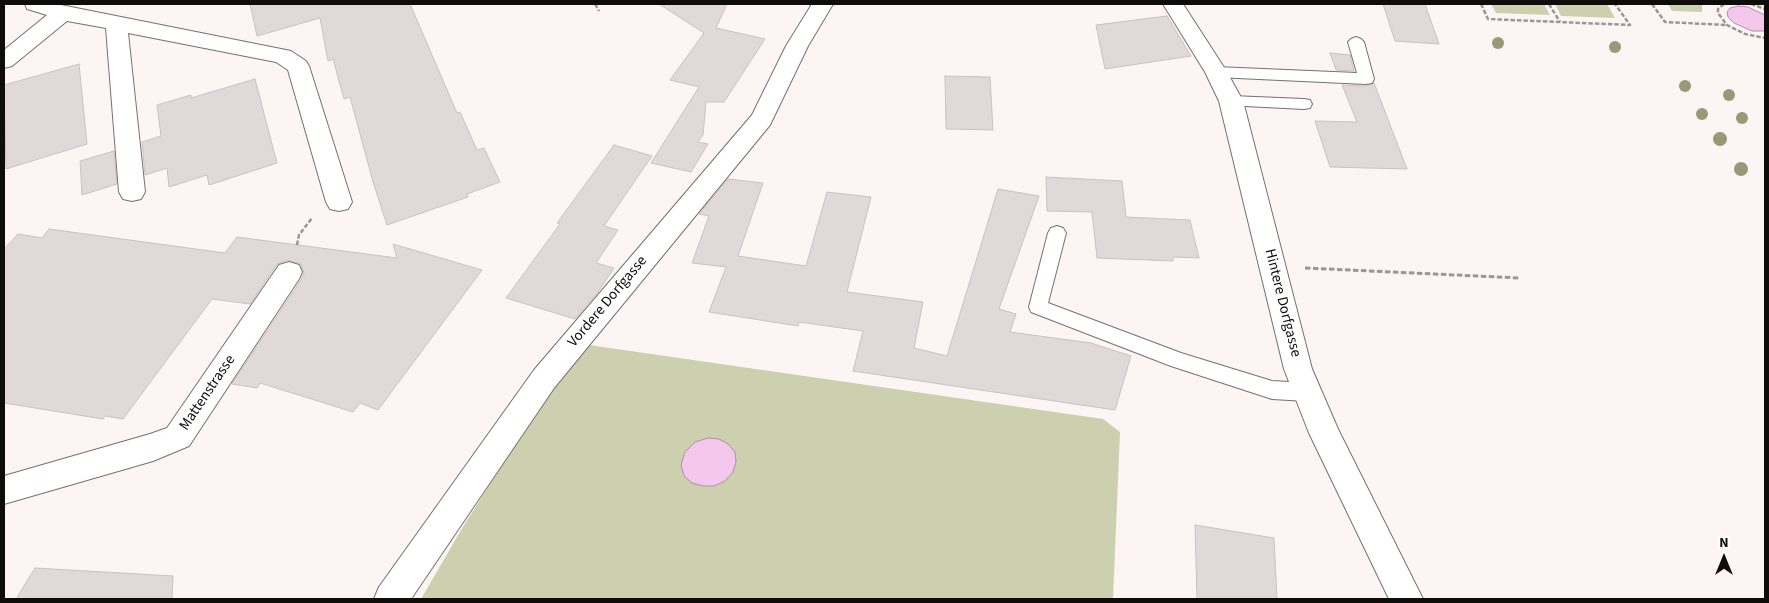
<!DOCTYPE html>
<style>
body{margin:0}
#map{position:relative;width:1769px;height:603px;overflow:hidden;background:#fdf5f3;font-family:"Source Sans 3",sans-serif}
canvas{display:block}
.frame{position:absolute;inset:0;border:5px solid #0f0d0c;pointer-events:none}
.north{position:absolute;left:1699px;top:533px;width:50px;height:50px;-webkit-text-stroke:4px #fff;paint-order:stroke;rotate:0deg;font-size:14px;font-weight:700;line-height:20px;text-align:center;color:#0f0d0c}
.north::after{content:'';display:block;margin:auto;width:18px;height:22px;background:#0f0d0c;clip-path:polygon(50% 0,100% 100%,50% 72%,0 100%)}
</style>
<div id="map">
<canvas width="1769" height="603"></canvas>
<div class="frame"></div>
<div class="north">N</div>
</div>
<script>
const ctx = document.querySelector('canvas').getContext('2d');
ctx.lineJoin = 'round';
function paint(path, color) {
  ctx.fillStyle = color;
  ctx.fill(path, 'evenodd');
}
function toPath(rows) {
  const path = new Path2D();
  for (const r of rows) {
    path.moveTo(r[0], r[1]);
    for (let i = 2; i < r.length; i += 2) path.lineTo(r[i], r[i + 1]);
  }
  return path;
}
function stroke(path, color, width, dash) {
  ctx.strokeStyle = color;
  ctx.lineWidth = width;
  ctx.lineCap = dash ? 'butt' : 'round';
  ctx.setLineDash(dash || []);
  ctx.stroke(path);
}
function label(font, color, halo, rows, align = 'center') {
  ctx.font = font + ' "Source Sans 3",sans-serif';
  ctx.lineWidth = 4.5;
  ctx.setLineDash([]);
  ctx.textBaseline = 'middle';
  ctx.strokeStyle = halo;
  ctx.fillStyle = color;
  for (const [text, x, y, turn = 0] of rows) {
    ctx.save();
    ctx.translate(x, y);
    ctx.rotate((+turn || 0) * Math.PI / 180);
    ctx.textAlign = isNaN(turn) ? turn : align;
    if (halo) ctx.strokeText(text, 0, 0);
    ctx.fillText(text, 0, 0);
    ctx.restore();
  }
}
const green = toPath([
 [1491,4,1544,4,1550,15,1496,13],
 [1555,4,1607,4,1615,18,1561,16],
 [1668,4,1702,4,1702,12,1672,11],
 [589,345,1103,419,1120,432,1113,599,421,599,464,525,539,407]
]);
const water = toPath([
 [1738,6,1748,7,1765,15,1765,31,1752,31,1734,23,1728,17,1727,12,1730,8,1738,6],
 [708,438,719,439,728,444,735,452,736,462,733,472,725,481,714,486,703,486,692,483,684,476,681,465,685,452,695,442,708,438]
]);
const building = toPath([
 [250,4,410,4,457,113,460,112,477,150,484,148,500,182,467,194,468,197,387,225,373,182,350,97,344,99,333,59,328,61,320,18,257,36,250,4],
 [659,4,727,4,716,28,765,39,724,102,706,102,703,135,698,142,708,144,691,172,651,163,699,87,670,80,704,33,659,4],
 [1383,4,1425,4,1439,44,1395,41,1383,4],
 [1167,16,1191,56,1105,69,1096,25,1167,16],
 [1330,53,1350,55,1354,71,1336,70,1330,53],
 [79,64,87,144,6,169,4,85,79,64],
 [945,76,990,77,993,130,946,129,945,76],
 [255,79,277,163,209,185,207,175,169,187,167,168,145,175,142,142,161,136,157,105,191,95,191,98,255,79],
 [1374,83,1407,169,1330,167,1315,121,1357,122,1342,85,1366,86,1374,83],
 [614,145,652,156,604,226,618,230,596,263,614,268,598,292,575,319,506,298,560,224,557,223,614,145],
 [114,151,117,184,82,195,80,161,114,151],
 [1046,177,1122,181,1126,217,1190,220,1199,258,1173,257,1173,261,1097,258,1092,212,1047,211,1046,177],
 [728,179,763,183,738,256,806,266,827,192,871,197,847,292,923,302,914,348,947,356,998,189,1039,196,999,309,1016,314,1010,332,1091,343,1131,356,1115,410,853,371,863,331,799,322,798,326,709,312,726,267,692,263,709,216,699,214,728,179],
 [49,229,225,253,237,237,397,258,393,244,482,270,378,410,360,403,353,412,260,383,257,388,232,384,301,280,304,273,301,264,288,260,277,264,250,304,212,299,123,419,105,416,103,419,4,403,4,249,18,234,42,238,49,229],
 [1195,525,1274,538,1277,599,1197,599,1195,525],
 [35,568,173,576,172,599,16,599,35,568]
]);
const pathFar1 = toPath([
 [595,4,599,11],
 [1481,4,1488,19,1630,25,1615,4],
 [1549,4,1560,22],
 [1652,4,1665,22,1727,25],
 [1724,4,1718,9,1718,13,1727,25,1745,34,1765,38],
 [1751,4,1765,9],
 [297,245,299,235,312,218]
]);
const path = toPath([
 [1305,268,1520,278]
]);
const lane = toPath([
 [1356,37,1361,39,1364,42,1374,79,1372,83,1366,84,1216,77,1211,76,1208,72,1211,68,1216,67,1357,73,1348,42,1351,39,1356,37],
 [1231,96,1304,99,1310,100,1312,104,1310,108,1304,109,1225,105,1223,101,1225,97,1231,96],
 [1057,226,1063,228,1066,233,1048,303,1181,353,1272,381,1307,383,1314,386,1317,392,1314,398,1307,401,1272,399,1171,366,1031,312,1029,307,1048,233,1051,228,1057,226]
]);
const street = toPath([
 [25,4,56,4,291,51,306,61,309,66,352,202,348,209,339,211,330,209,326,202,288,70,276,62,128,33,145,192,141,199,132,201,123,199,119,192,106,28,67,21,12,66,4,68,4,50,47,15,27,9,25,4],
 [812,4,833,4,808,46,770,125,554,388,411,599,374,599,379,587,534,370,752,115,786,46,812,4],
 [1163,4,1183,4,1227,72,1243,101,1312,369,1338,429,1423,599,1389,599,1309,433,1284,369,1219,101,1205,72,1163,4],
 [289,262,299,265,302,272,299,279,189,446,153,461,4,504,4,476,150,434,167,428,279,265,289,262]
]);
const trees = [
 [1498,43,6],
 [1615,47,6],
 [1685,86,6],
 [1729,95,6],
 [1702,114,6],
 [1742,118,6],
 [1720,139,7],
 [1741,169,7]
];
const streetNames = [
 ["Vordere Dorfgasse",608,302,-50],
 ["Hintere Dorfgasse",1282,303,76],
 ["Mattenstrasse",208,393,-56]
];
paint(green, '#cdd0ae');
paint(water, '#f4c8ec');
stroke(water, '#af90a9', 1);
paint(building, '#e0d8d9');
stroke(building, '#c9c1c2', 1);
stroke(lane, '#77706e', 2);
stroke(street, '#77706e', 2);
stroke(pathFar1, '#9b9694', 2.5, [4.5, 2]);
stroke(path, '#9b9694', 3, [5.5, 2.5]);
paint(lane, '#fff');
paint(street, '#fff');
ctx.fillStyle = '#9a9877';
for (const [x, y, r] of trees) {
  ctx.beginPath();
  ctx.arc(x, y, r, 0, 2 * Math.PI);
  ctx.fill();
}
label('15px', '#0f0d0c', '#fff', streetNames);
</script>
